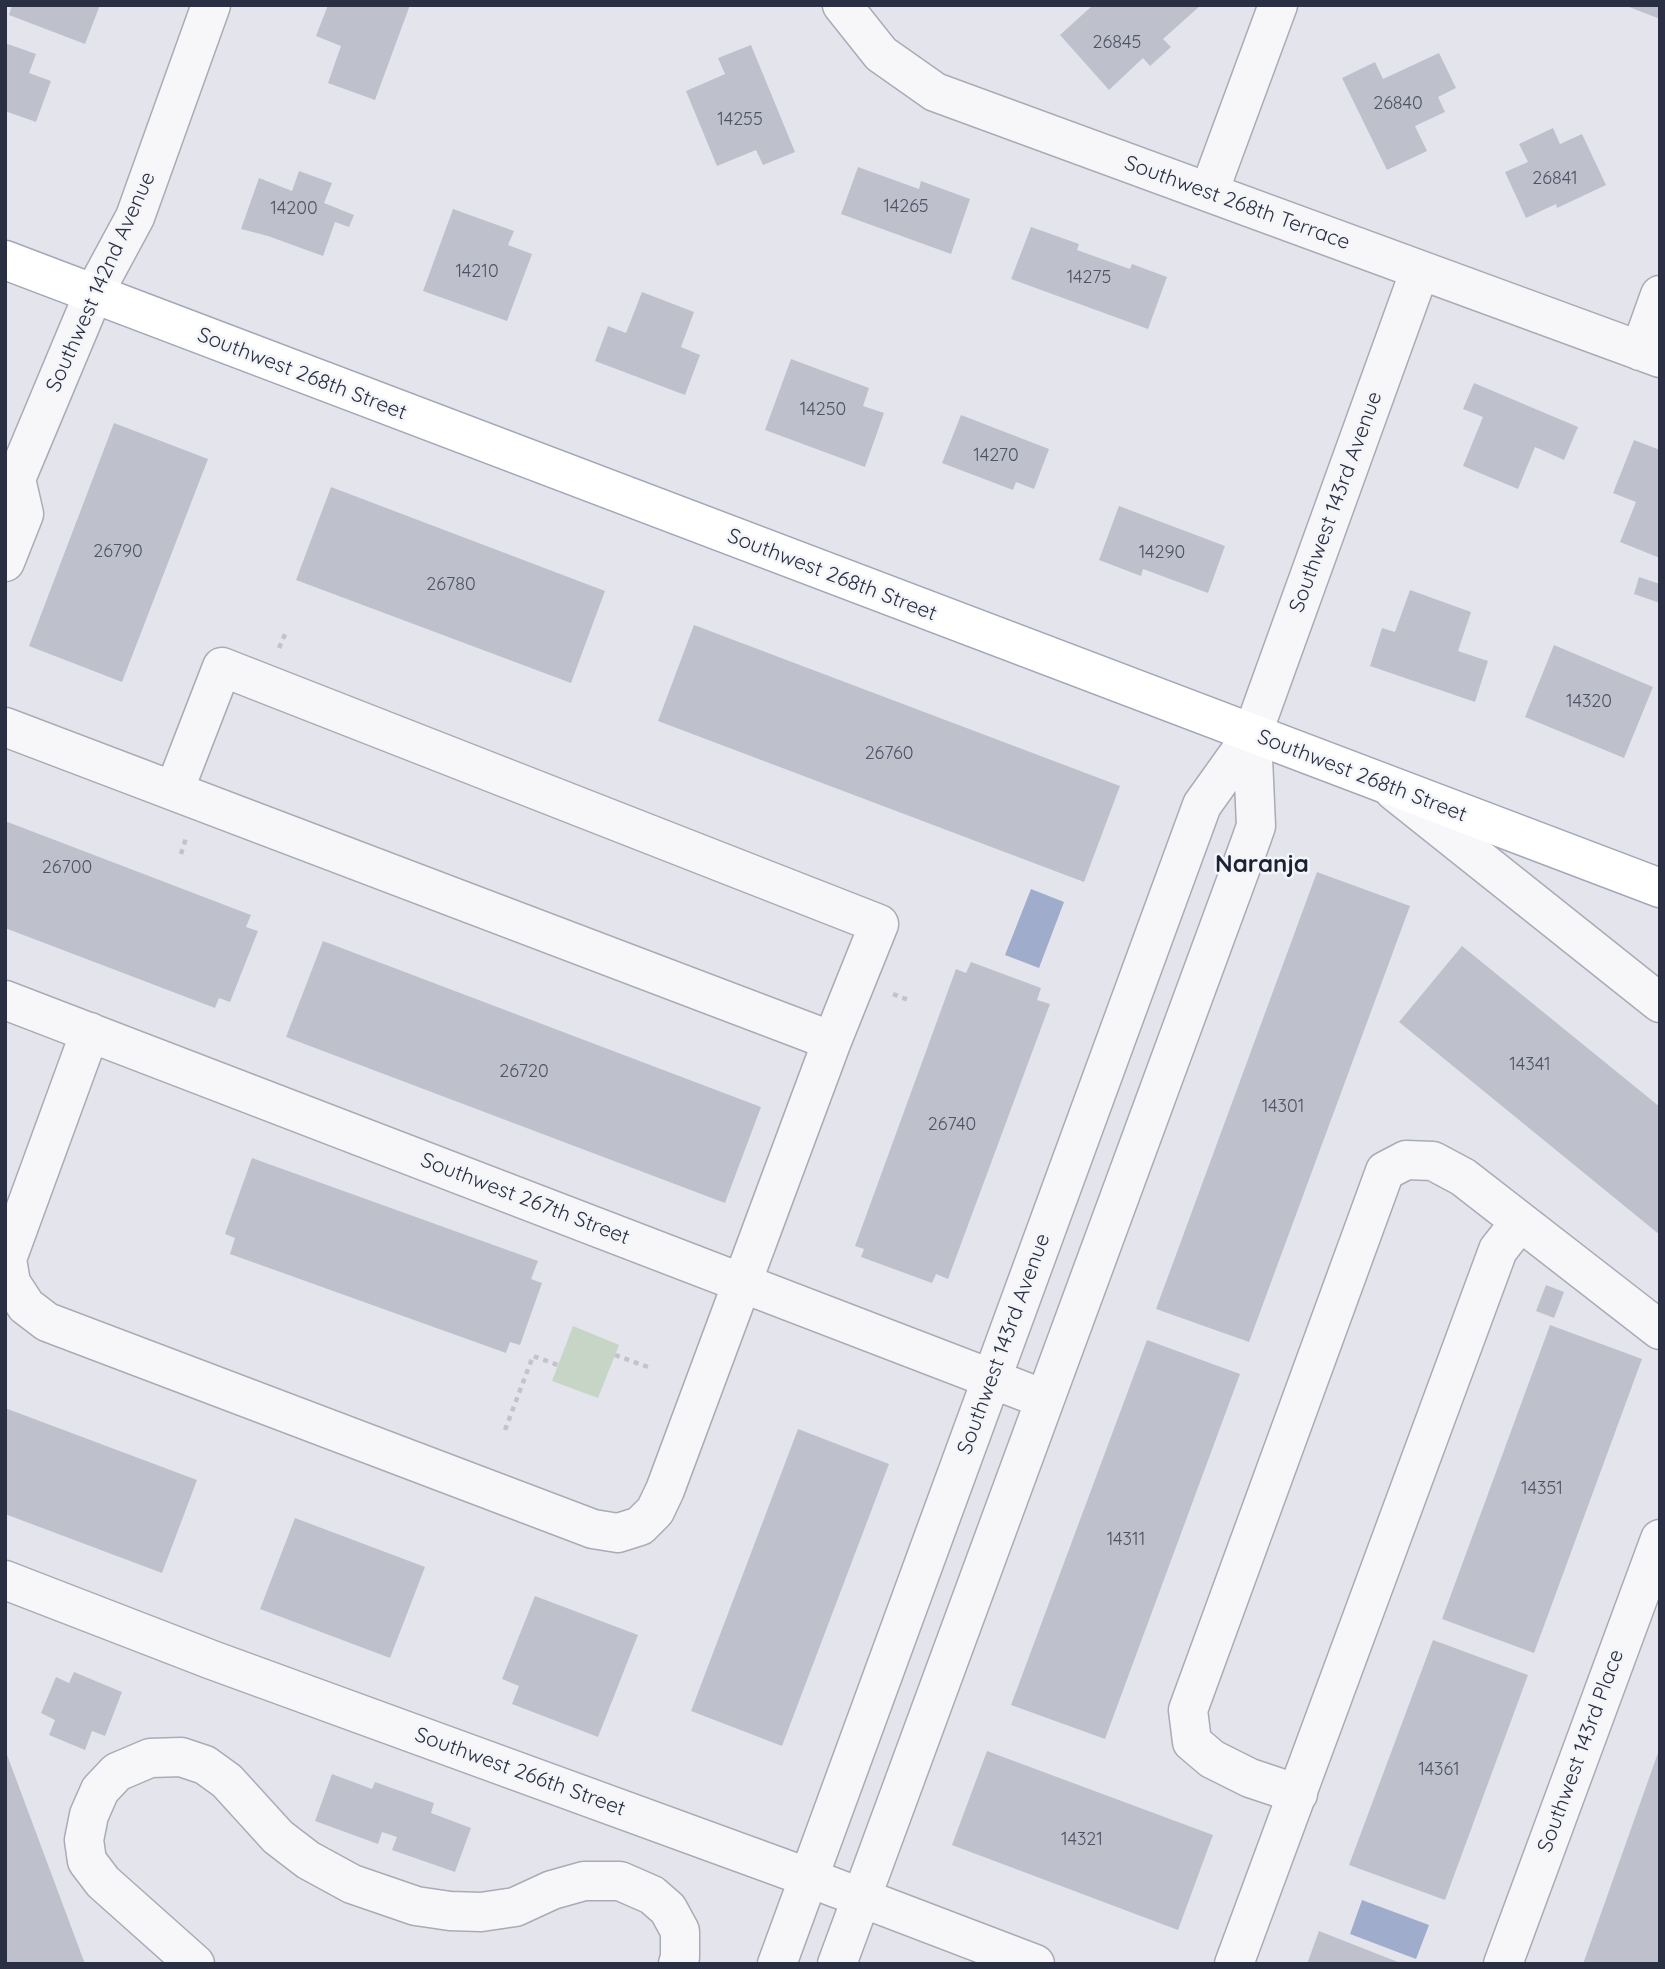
<!DOCTYPE html>
<style>
body{margin:0}
#map{position:relative;width:1665px;height:1969px;overflow:hidden;background:#e4e5ec;font-family:Quicksand,sans-serif}
canvas{display:block}
.frame{position:absolute;inset:0;border:7px solid #2b2f44;pointer-events:none}
</style>
<div id="map">
<canvas width="1665" height="1969"></canvas>
<div class="frame"></div>
</div>
<script>
const ctx = document.querySelector('canvas').getContext('2d');
ctx.lineJoin = 'round';
function paint(path, color) {
  ctx.fillStyle = color;
  ctx.fill(path, 'evenodd');
}
function toPath(rows) {
  const path = new Path2D();
  for (const r of rows) {
    path.moveTo(r[0], r[1]);
    for (let i = 2; i < r.length; i += 2) path.lineTo(r[i], r[i + 1]);
  }
  return path;
}
function stroke(path, color, width, dash) {
  ctx.strokeStyle = color;
  ctx.lineWidth = width;
  ctx.lineCap = dash ? 'butt' : 'round';
  ctx.setLineDash(dash || []);
  ctx.stroke(path);
}
function label(font, color, halo, rows, align = 'center') {
  ctx.font = font + ' Quicksand,sans-serif';
  ctx.lineWidth = 5;
  ctx.setLineDash([]);
  ctx.textBaseline = 'middle';
  ctx.strokeStyle = halo;
  ctx.fillStyle = color;
  for (const [text, x, y, turn = 0] of rows) {
    ctx.save();
    ctx.translate(x, y);
    ctx.rotate((+turn || 0) * Math.PI / 180);
    ctx.textAlign = isNaN(turn) ? turn : align;
    if (halo) ctx.strokeText(text, 0, 0);
    ctx.fillText(text, 0, 0);
    ctx.restore();
  }
}
const green = toPath([
 [573,1326,619,1345,598,1398,552,1381]
]);
const water = toPath([
 [1031,889,1064,902,1039,968,1005,955],
 [1362,1900,1429,1925,1416,1959,1350,1934]
]);
const building = toPath([
 [12,5,100,5,85,44,9,15],
 [328,5,410,5,375,100,328,83,341,46,316,36],
 [1093,5,1201,5,1163,39,1171,47,1150,66,1143,58,1109,90,1060,35],
 [1624,5,1660,5,1660,19],
 [5,43,36,54,29,73,51,81,36,122,5,111],
 [751,45,795,152,763,165,756,150,717,166,686,91,725,74,718,58],
 [1439,53,1456,88,1438,97,1445,112,1415,126,1427,151,1387,170,1342,78,1375,62,1383,79],
 [1553,128,1560,144,1582,134,1606,185,1557,208,1556,204,1526,218,1505,172,1528,162,1519,144],
 [858,167,919,189,921,181,970,199,951,254,841,214],
 [299,171,332,183,324,203,354,215,349,227,335,222,323,256,268,236,241,229,259,178,292,191],
 [453,209,514,231,508,245,532,254,507,321,423,291],
 [1031,227,1079,244,1077,250,1130,269,1132,264,1167,277,1148,329,1011,279],
 [642,292,694,312,681,347,700,355,685,395,595,361,608,326,626,333],
 [791,359,869,388,863,406,884,413,865,467,765,430],
 [1474,383,1578,427,1564,460,1535,447,1518,489,1463,466,1483,417,1463,409],
 [961,415,1049,449,1034,489,1016,482,1013,490,942,463],
 [114,423,208,459,122,682,29,646],
 [1634,440,1660,450,1660,558,1620,542,1636,502,1613,493],
 [331,487,605,591,571,683,296,580],
 [1119,506,1225,546,1208,593,1143,569,1141,576,1099,560],
 [1639,577,1660,584,1660,603,1634,594],
 [1410,590,1471,612,1458,651,1488,661,1475,702,1370,666,1382,628,1395,632],
 [694,625,1120,786,1084,882,658,721],
 [1554,645,1653,687,1624,758,1525,717],
 [5,821,251,915,246,927,258,931,230,1002,219,998,215,1008,5,928],
 [1317,872,1410,906,1249,1342,1156,1309],
 [323,941,761,1107,725,1203,286,1037],
 [1462,946,1660,1107,1660,1235,1399,1022],
 [971,962,1041,988,1037,1000,1050,1004,948,1279,936,1274,932,1283,861,1257,864,1249,855,1246,956,969,966,973],
 [252,1158,538,1261,531,1279,542,1283,520,1345,510,1342,506,1353,230,1254,235,1238,225,1234],
 [1546,1285,1564,1292,1554,1318,1536,1311],
 [1550,1325,1642,1359,1534,1653,1442,1619],
 [1147,1340,1240,1374,1105,1739,1011,1705],
 [5,1408,197,1480,162,1573,5,1514],
 [798,1429,889,1464,782,1746,691,1711],
 [295,1518,425,1567,390,1658,260,1609],
 [535,1596,638,1635,598,1737,512,1704,519,1686,502,1679],
 [1433,1640,1528,1675,1445,1900,1349,1865],
 [74,1672,122,1692,105,1736,92,1731,85,1750,49,1735,55,1720,41,1713,56,1677,69,1683],
 [1659,1750,1660,1964,1583,1964],
 [987,1751,1213,1835,1178,1930,952,1845],
 [5,1752,6,1752,85,1964,5,1964],
 [332,1774,372,1789,375,1782,434,1803,431,1813,471,1828,455,1872,392,1850,397,1837,382,1832,378,1844,315,1821],
 [1319,1931,1403,1964,1307,1964]
]);
const path = toPath([
 [279,648,286,632],
 [181,854,186,838],
 [893,994,911,1001],
 [615,1355,648,1367],
 [505,1430,533,1356,558,1365]
]);
const minor = toPath([
 [842,5,881,54,935,92,1660,358],
 [1209,192,1278,5],
 [1640,351,1660,295],
 [16,479,93,295,135,217,211,5],
 [5,487,16,479,24,514,5,562],
 [5,727,832,1041,665,1490,655,1511,640,1526,618,1533,593,1529,47,1322,26,1306,11,1283,7,1259,90,1032],
 [174,791,222,667,879,924,832,1041],
 [1394,791,1660,1003],
 [5,1000,1044,1399],
 [5,1580,212,1660,807,1877,1035,1964],
 [1298,1794,1250,1778,1212,1759,1192,1742,1188,1710,1385,1171,1406,1160,1433,1161,1463,1177,1660,1330],
 [195,1964,103,1882,87,1861,84,1840,89,1815,100,1790,117,1772,150,1758,181,1757,205,1765,227,1781,278,1837,308,1860,352,1884,416,1906,450,1911,481,1912,515,1907,552,1890,584,1881,620,1881,652,1895,668,1909,680,1931,680,1957,678,1964],
 [777,1964,1202,805,1252,735,1420,270],
 [837,1964,1250,843,1256,826,1252,735],
 [1234,1964,1498,1250,1520,1222],
 [1503,1964,1660,1539]
]);
const major = toPath([
 [5,260,1660,888]
]);
const numberNames = [
 ["26845",1117,43],
 ["26840",1398,104],
 ["14255",740,120],
 ["26841",1555,179],
 ["14265",906,207],
 ["14200",294,209],
 ["14210",477,272],
 ["14275",1089,278],
 ["14250",823,410],
 ["14270",996,456],
 ["26790",118,552],
 ["14290",1162,553],
 ["26780",451,585],
 ["14320",1589,702],
 ["26760",889,754],
 ["26700",67,868],
 ["14341",1530,1065],
 ["26720",524,1072],
 ["14301",1283,1107],
 ["26740",952,1125],
 ["14351",1542,1489],
 ["14311",1126,1540],
 ["14361",1439,1770],
 ["14321",1082,1840]
];
const streetNames = [
 ["Southwest 268th Terrace",1237,203,20],
 ["Southwest 142nd Avenue",101,282,-66],
 ["Southwest 268th Street",302,374,21],
 ["Southwest 143rd Avenue",1336,502,-70],
 ["Southwest 268th Street",832,575,21],
 ["Southwest 268th Street",1362,776,21],
 ["Southwest 267th Street",525,1199,21],
 ["Southwest 143rd Avenue",1004,1344,-70],
 ["Southwest 143rd Place",1581,1751,-70],
 ["Southwest 266th Street",520,1772,20]
];
const quarterNames = [
 ["Naranja",1262,865]
];
paint(green, '#c6d5c5');
paint(water, '#9faccb');
paint(building, '#bec0cc');
stroke(minor, '#a9abb6', 41);
stroke(major, '#a3a7b7', 41);
stroke(path, '#c2c3cb', 4.5, [5, 5]);
stroke(minor, '#f7f7fa', 38);
stroke(major, '#fff', 38);
label('18px', '#505366', null, numberNames);
label('21px', '#2b2f44', '#f4f5f9', streetNames);
label('bold 24px', '#1d2135', '#f4f5f9', quarterNames);
</script>
